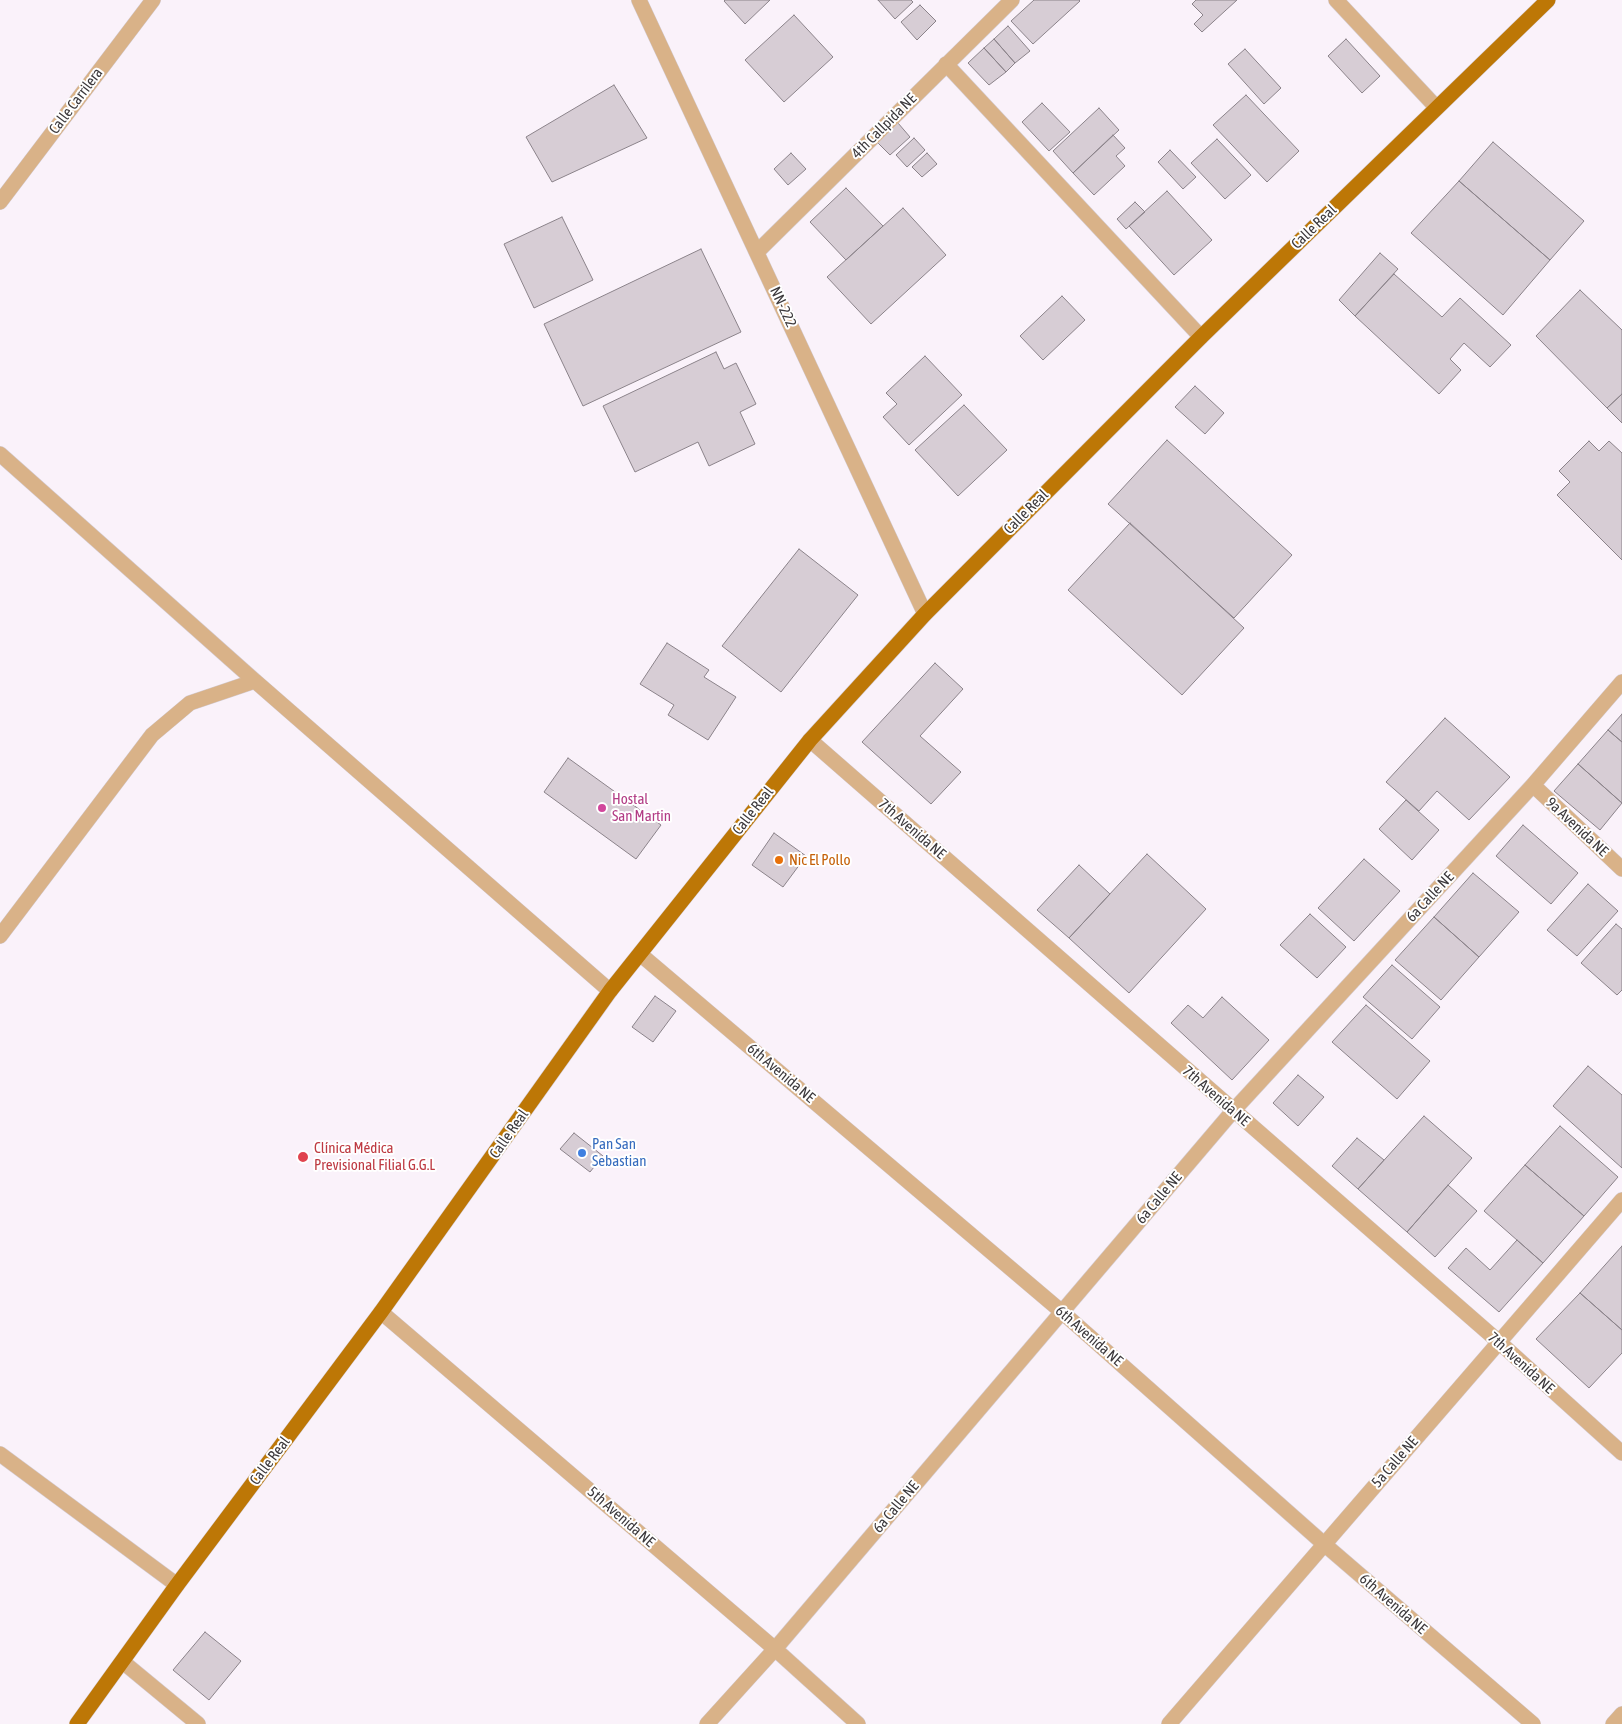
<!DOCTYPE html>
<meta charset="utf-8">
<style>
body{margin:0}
canvas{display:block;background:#faf2fa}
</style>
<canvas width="1622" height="1724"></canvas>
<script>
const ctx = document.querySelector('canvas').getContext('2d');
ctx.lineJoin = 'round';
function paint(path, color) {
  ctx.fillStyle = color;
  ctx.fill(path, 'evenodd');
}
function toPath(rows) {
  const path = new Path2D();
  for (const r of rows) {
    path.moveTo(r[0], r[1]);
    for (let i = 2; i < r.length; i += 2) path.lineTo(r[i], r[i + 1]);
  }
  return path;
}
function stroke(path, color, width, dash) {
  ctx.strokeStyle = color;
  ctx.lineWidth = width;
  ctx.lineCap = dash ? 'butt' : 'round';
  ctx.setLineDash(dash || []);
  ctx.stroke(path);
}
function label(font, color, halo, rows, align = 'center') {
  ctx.font = font + ' "Asap Condensed",sans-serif';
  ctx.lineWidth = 4;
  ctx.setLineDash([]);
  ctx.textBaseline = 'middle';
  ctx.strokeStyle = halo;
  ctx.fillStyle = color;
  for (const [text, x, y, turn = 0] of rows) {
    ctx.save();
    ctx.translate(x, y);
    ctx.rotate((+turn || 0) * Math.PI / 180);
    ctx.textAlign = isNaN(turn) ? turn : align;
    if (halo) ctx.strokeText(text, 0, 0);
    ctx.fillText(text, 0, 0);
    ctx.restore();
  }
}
const building = toPath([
 [725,0,770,0,745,24,724,1,725,0],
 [878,0,911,0,913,2,895,19,878,0],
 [1034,0,1079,0,1080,1,1033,44,1011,21,1034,0],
 [1196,0,1237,0,1202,32,1194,24,1203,15,1192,4,1196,0],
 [920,5,936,21,917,40,901,22,920,5],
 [794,15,833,57,784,102,745,60,794,15],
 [1008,26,1030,51,1015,63,994,39,1008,26],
 [994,39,1015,63,1006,72,984,48,994,39],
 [1346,39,1380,76,1362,93,1328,56,1346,39],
 [984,48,1006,72,989,85,968,63,984,48],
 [1245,49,1281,88,1264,104,1228,64,1245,49],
 [614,85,647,138,552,182,526,137,614,85],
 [1246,95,1299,151,1267,182,1213,125,1246,95],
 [1042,103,1070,132,1049,151,1022,122,1042,103],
 [1099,108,1119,130,1073,173,1053,151,1099,108],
 [898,123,910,137,890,155,877,142,898,123],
 [1113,135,1125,148,1116,156,1125,166,1094,195,1073,173,1113,135],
 [914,138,925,150,907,167,896,155,914,138],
 [1217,139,1251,175,1225,199,1191,163,1217,139],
 [1493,142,1584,221,1550,260,1459,181,1493,142],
 [1170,150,1196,177,1183,189,1158,162,1170,150],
 [791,153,806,169,788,185,774,169,791,153],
 [927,153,937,164,922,177,912,167,927,153],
 [1459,181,1550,260,1503,315,1411,233,1459,181],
 [846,188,883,226,846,260,810,222,846,188],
 [1167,191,1212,240,1174,275,1129,226,1167,191],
 [1135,202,1145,212,1126,229,1117,219,1135,202],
 [903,208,946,255,871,324,827,277,903,208],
 [562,217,593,280,534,308,504,244,562,217],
 [701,249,741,332,583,406,544,324,701,249],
 [1380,253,1398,269,1355,316,1339,300,1380,253],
 [1394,274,1442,317,1460,298,1511,345,1490,367,1464,343,1450,359,1461,370,1439,394,1355,316,1394,274],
 [1580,290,1622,330,1622,394,1607,408,1536,336,1580,290],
 [1062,296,1085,320,1043,360,1020,336,1062,296],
 [716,352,724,369,736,363,756,404,740,412,755,444,709,466,698,442,635,472,603,406,716,352],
 [925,356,962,395,909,445,883,417,897,404,886,393,925,356],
 [1195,386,1224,413,1205,434,1175,407,1195,386],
 [1622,394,1622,423,1607,408,1622,394],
 [964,405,1007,450,958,496,915,450,964,405],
 [1167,440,1292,555,1234,618,1108,504,1167,440],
 [1589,441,1599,451,1609,441,1622,453,1622,560,1557,495,1570,482,1559,471,1589,441],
 [1130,523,1244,628,1182,695,1068,590,1130,523],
 [799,549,858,595,781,692,722,646,799,549],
 [667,643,709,670,704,677,736,697,708,740,668,715,674,705,640,684,667,643],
 [935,663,963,689,920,736,961,772,931,804,862,742,935,663],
 [1622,714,1622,742,1608,730,1622,714],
 [1445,718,1510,777,1469,820,1437,791,1419,811,1386,782,1445,718],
 [1608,730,1622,742,1622,803,1578,764,1608,730],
 [568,758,661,825,636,859,544,792,568,758],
 [1578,764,1622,803,1600,830,1554,791,1578,764],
 [1406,800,1439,830,1412,860,1379,829,1406,800],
 [1523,825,1578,873,1551,904,1496,856,1523,825],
 [774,833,806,856,783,887,752,865,774,833],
 [1147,854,1206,909,1129,993,1069,938,1147,854],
 [1364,859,1400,891,1354,941,1318,908,1364,859],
 [1079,865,1110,894,1069,938,1037,910,1079,865],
 [1473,873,1519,912,1479,957,1434,917,1473,873],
 [1588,884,1618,911,1577,956,1547,930,1588,884],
 [1310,914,1346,947,1317,978,1280,945,1310,914],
 [1434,917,1479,957,1441,1000,1395,960,1434,917],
 [1616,924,1622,929,1622,990,1617,995,1581,963,1616,924],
 [1392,965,1440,1007,1412,1039,1363,997,1392,965],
 [655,996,676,1011,653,1042,632,1027,655,996],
 [1222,997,1269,1040,1232,1080,1171,1023,1188,1005,1203,1018,1222,997],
 [1366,1005,1430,1061,1397,1099,1332,1042,1366,1005],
 [1588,1066,1622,1095,1622,1168,1553,1106,1588,1066],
 [1298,1075,1324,1097,1298,1126,1273,1103,1298,1075],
 [1424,1116,1472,1158,1407,1232,1358,1189,1424,1116],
 [1560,1126,1618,1177,1584,1216,1525,1165,1560,1126],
 [574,1133,603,1156,590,1172,560,1149,574,1133],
 [1357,1138,1384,1160,1358,1189,1332,1166,1357,1138],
 [1525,1165,1584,1216,1543,1263,1484,1211,1525,1165],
 [1448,1185,1477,1211,1435,1257,1407,1232,1448,1185],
 [1517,1240,1543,1263,1499,1312,1448,1268,1466,1248,1490,1270,1517,1240],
 [1622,1246,1622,1330,1580,1293,1622,1246],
 [1580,1293,1622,1330,1622,1353,1589,1388,1536,1339,1580,1293],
 [205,1632,241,1661,209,1700,173,1670,205,1632]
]);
const minor = toPath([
 [639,0,925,614],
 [1336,0,1436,107],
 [946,64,1201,337],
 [0,202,153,0],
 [757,252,1012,0],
 [0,454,255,681],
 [810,740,1499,1342,1622,1453],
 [1533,785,1622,869],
 [0,936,152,735,190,703,255,681,610,991],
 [640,954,1062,1312,1324,1544,1533,1724],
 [381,1312,775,1649,858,1724],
 [0,1454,177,1585],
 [123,1662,198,1724],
 [707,1724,775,1649,1233,1111,1533,785,1622,682],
 [1169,1724,1622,1200],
 [1613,1724,1622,1714]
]);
const major = toPath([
 [77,1724,177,1585,381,1312,610,991,810,740,925,614,1201,337,1548,0]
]);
const markers = [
 [602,808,5,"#d1479c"],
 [779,860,5,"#e8710a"],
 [582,1153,5,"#3f7fe0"],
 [303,1157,6,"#e0444e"]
];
const streetNames = [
 ["Calle Carrilera",76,101,-53],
 ["4th Callpida NE",884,126,-45],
 ["Calle Real",1314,227,-44],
 ["NN-222",783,307,65],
 ["Calle Real",1026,512,-45],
 ["Calle Real",753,811,-52],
 ["9a Avenida NE",1577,827,43],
 ["7th Avenida NE",912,829,41],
 ["6a Calle NE",1430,897,-47],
 ["6th Avenida NE",781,1073,40],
 ["7th Avenida NE",1216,1096,41],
 ["Calle Real",509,1134,-55],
 ["6a Calle NE",1159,1198,-50],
 ["6th Avenida NE",1089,1336,41],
 ["7th Avenida NE",1521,1363,42],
 ["Calle Real",270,1461,-53],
 ["5a Calle NE",1395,1462,-49],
 ["6a Calle NE",896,1507,-50],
 ["5th Avenida NE",621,1517,41],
 ["6th Avenida NE",1393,1604,41]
];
const hotelNames = [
 ["Hostal",612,799],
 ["San Martin",612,816]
];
const foodNames = [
 ["Nic El Pollo",789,860]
];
const shopNames = [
 ["Pan San",592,1144],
 ["Sebastian",592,1161]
];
const healthNames = [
 ["Clínica Médica",314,1148],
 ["Previsional Filial G.G.L",314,1165]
];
paint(building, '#d7cdd5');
stroke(building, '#8b838a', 1);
stroke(minor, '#d4cdd4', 16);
stroke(major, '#d4cdd4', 16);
stroke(minor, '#d9b288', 15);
stroke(major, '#bd7706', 15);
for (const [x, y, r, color] of markers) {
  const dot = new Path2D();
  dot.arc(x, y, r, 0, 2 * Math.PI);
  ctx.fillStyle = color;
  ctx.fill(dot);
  stroke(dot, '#fff', 2);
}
label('15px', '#3c393c', '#fff', streetNames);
label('15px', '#b23c85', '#fff', hotelNames, 'left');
label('15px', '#c56008', '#fff', foodNames, 'left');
label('15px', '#366cbe', '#fff', shopNames, 'left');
label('15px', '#be3a42', '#fff', healthNames, 'left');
</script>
